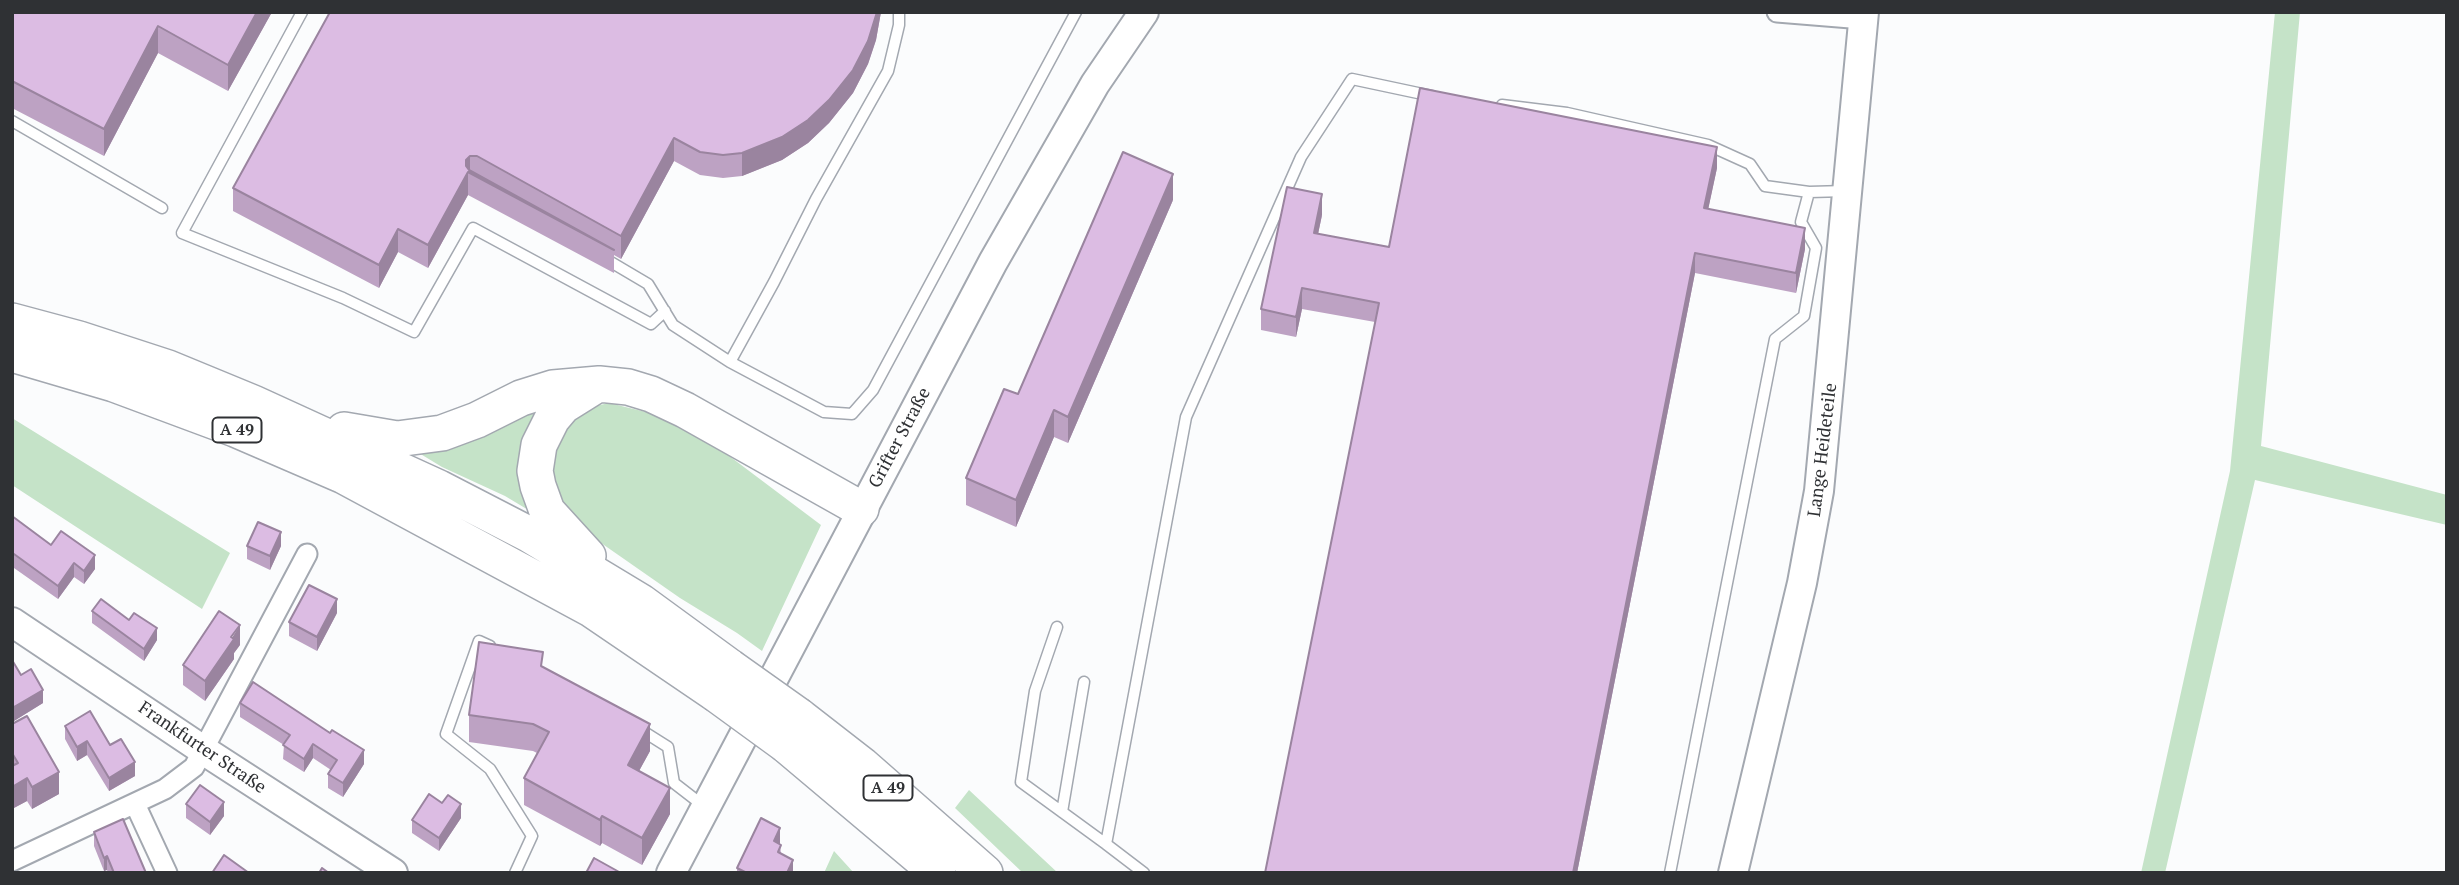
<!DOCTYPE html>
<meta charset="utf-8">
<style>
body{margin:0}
#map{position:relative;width:2459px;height:885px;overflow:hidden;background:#fbfcfd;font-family:"PT Serif",serif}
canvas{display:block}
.frame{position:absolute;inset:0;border:14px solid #2f3134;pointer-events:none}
</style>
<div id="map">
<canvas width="2459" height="885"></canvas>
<div class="frame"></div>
</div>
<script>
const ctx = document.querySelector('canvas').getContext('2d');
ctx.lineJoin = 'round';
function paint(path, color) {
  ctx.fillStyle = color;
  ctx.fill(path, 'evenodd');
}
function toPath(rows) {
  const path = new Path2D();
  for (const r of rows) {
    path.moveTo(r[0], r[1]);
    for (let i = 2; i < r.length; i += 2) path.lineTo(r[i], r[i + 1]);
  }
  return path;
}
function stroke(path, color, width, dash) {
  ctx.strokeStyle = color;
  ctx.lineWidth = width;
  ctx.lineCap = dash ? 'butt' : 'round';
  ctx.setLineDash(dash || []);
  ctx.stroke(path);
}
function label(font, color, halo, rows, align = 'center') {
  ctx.font = font + ' "PT Serif",serif';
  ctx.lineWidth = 5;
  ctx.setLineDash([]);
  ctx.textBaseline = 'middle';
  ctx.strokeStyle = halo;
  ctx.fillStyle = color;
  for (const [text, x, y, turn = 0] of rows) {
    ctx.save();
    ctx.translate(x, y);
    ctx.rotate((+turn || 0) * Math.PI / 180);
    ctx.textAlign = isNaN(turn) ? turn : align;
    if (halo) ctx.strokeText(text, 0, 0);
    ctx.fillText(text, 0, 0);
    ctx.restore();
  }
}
const green = toPath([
 [2275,12,2300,12,2261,446,2447,495,2447,525,2255,480,2165,873,2141,873,2230,471],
 [551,395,541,422,545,520,505,496,442,467,409,447],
 [609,403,646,412,696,431,821,525,762,651,737,633,680,598,581,529,555,501,546,465,557,431,582,409],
 [12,418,230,553,202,609,12,485],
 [969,790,1058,873,1023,873,955,808],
 [834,851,854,873,824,873]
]);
const lane = toPath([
 [302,12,182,233,343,298,414,332,473,228,651,324,665,311],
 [1502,105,1567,113,1708,145,1750,164,1765,186,1809,192],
 [12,121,162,208],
 [604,258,648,284,673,325,730,362,824,412,852,414,873,390,1076,12],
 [730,362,774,282,816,199,888,71,899,25,899,12],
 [1057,627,1035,691,1021,782,1106,844],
 [490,646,479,641,446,734,490,769,532,836,515,873],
 [641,730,668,747,674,783,705,807],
 [1062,812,1084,682],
 [1144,873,1106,844,1186,417,1301,157,1352,79,1432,96],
 [1670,873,1775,339,1804,316,1816,248,1801,222,1809,192,1846,191]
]);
const street = toPath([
 [1777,12,1863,19],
 [135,804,167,873],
 [12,861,165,789,194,767,307,554]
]);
const secondary = toPath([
 [12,622,203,750,393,873],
 [671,873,993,262,1095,84,1144,12],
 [1733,873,1802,583,1819,491,1864,12]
]);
const highway = toPath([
 [12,321,79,339,168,368,253,403,439,488,530,535,641,602,730,667],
 [12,354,114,384,235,429,344,476,591,609,716,694],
 [344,430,397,439,442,433,477,420,521,398,553,388,599,384,628,387,651,394,685,410,861,509],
 [588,556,547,511,538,486,535,471,539,445,552,419,563,406,595,386],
 [799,716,862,765,985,873],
 [786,745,938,873]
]);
const highwayBridge = toPath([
 [730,667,799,716],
 [716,694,786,745]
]);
const wall = toPath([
 [12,12,272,12,228,91,158,53,104,156,12,108],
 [881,12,876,40,868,64,853,93,829,123,808,143,782,160,742,176,723,178,700,175,674,161,621,259,614,255,614,273,468,195,428,268,398,252,379,288,233,211,233,188],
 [1717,168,1708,209,1805,249,1796,293,1695,273,1577,873,1265,873,1375,322,1302,309,1296,337,1261,330,1261,309,1322,215,1318,234,1389,247],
 [1173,200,1068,443,1054,437,1016,527,966,505,966,478,1018,394],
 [12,516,51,545,95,569,84,584,74,577,58,599,14,568,12,570],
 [247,546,281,546,270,570,247,559],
 [92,611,129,620,157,640,144,661,92,623],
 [337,613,317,651,289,636,289,622],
 [240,645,234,653,234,659,205,701,183,685,183,665],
 [12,660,21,675,43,703,14,721,12,718],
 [543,667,650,751,639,771,670,814,642,865,602,843,600,846,524,805,524,778,537,753,533,751,469,742,469,715],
 [240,703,364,764,343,797,328,788,328,774,331,770,313,758,304,772,283,759,284,745,240,717],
 [12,724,59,794,32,809,27,801,12,809],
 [65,726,110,745,135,776,109,791,87,755,77,761,65,739],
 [186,804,224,816,210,835,186,818],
 [461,818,439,851,412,833,412,820],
 [94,832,146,873,108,873,107,870,104,871,94,846],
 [780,844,781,854,793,873,737,873,737,868]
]);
const shadedWall = toPath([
 [257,12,272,12,228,91,228,65],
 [877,12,881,12,876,40,868,64,853,93,829,123,808,143,782,160,742,176,742,153],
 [158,26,158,53,104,156,104,129],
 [674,138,674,161,621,259,621,236],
 [1717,147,1717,168,1704,229,1704,208],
 [470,156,470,173,468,172,468,195,428,268,428,245,466,160],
 [1173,174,1173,200,1068,443,1068,417],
 [1322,194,1322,215,1314,253,1314,233],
 [1805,228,1805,249,1796,293,1796,273],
 [398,229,398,252,379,288,379,265],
 [1695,253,1695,273,1577,873,1573,873],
 [1302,288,1302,309,1296,337,1296,317],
 [1054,410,1054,437,1016,527,1016,500],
 [281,532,281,546,270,570,270,556],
 [14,554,14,568,12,570,12,557],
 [95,555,95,569,84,584,84,571],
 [74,563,74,577,58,599,58,586],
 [337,599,337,613,317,651,317,637],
 [240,625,240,645,234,653,234,659,205,701,205,681],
 [157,628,157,640,144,661,144,649],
 [43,690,43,703,14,721,14,707],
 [650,724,650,751,628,791,628,765],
 [87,741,87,755,77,761,77,747],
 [313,744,313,758,304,772,304,759],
 [364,750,364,764,343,797,343,783],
 [135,762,135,776,109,791,109,778],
 [59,772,59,794,32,809,32,787],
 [27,778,27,801,12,809,12,787],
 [670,788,670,814,642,865,642,838],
 [224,802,224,816,210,835,210,822],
 [461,804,461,818,439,851,439,838],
 [602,816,602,843,600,846,600,820],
 [780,828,780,846,774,841],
 [107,856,107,870,104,871,104,858],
 [793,860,793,873,787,873]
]);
const building = toPath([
 [12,12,257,12,228,65,158,26,104,129,12,81,12,12],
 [330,12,877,12,868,41,853,70,829,100,808,120,782,137,742,153,723,155,700,152,674,138,621,236,477,156,470,156,466,160,466,166,469,170,614,250,468,172,428,245,398,229,379,265,233,188,330,12],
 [1420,88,1717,147,1704,208,1805,228,1796,273,1695,253,1573,873,1265,873,1379,303,1302,288,1296,317,1261,309,1287,187,1322,194,1314,233,1389,247,1420,88],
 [1123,152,1173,174,1068,417,1054,410,1016,500,966,478,1004,389,1018,394,1123,152],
 [12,516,51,545,61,531,95,555,84,571,74,563,58,586,14,554,12,557,12,516],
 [258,522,281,532,270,556,247,546,258,522],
 [309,585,337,599,317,637,289,622,309,585],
 [101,599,129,620,134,613,157,628,144,649,92,611,101,599],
 [219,611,240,625,231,637,234,639,205,681,183,665,219,611],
 [479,642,543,652,541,666,650,724,628,765,670,788,642,838,602,816,600,820,524,778,549,732,533,724,469,715,479,642],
 [12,660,21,675,31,669,43,690,14,707,12,705,12,660],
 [253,682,330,733,332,730,364,750,343,783,328,774,337,760,313,744,304,759,283,745,290,735,240,703,253,682],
 [90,711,110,745,121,739,135,762,109,778,87,741,77,747,65,726,90,711],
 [27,716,59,772,32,787,27,778,12,787,12,766,18,763,12,753,12,724,27,716],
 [200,785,224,802,210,822,186,804,200,785],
 [429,794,442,803,448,795,461,804,439,838,412,820,429,794],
 [761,818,780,828,774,841,781,845,778,852,793,860,787,873,747,873,737,868,761,818],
 [123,819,146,873,114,873,107,856,104,858,94,832,123,819],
 [224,855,249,873,212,873,224,855],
 [594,858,621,873,586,873,594,858],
 [322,868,329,873,319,873,322,868]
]);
const shields = [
 [237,430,49],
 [888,788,49]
];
const shieldNames = [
 ["A 49",237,430],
 ["A 49",888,788]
];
const streetNames = [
 ["Grifter Straße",900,438,-62],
 ["Lange Heideteile",1823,450,-83],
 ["Frankfurter Straße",202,748,34]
];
paint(green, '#c5e3c8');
stroke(lane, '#a3a8b0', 13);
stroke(street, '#a3a8b0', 23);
stroke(secondary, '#a3a8b0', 32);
stroke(highway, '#a3a8b0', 38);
stroke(lane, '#fff', 10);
stroke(street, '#fff', 19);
stroke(secondary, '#fff', 28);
stroke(highway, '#fff', 35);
stroke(highwayBridge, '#a3a8b0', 38, []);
stroke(highwayBridge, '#fff', 35);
paint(wall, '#bda2c3');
paint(shadedWall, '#9a849f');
paint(building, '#dcbce3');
stroke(building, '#9a849f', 2);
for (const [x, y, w] of shields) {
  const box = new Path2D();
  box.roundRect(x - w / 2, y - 12.5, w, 25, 5);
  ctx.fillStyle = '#fff';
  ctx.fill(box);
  stroke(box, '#2f3134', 2);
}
label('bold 16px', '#2f3134', null, shieldNames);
label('18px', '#2f3134', '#fff', streetNames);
</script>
